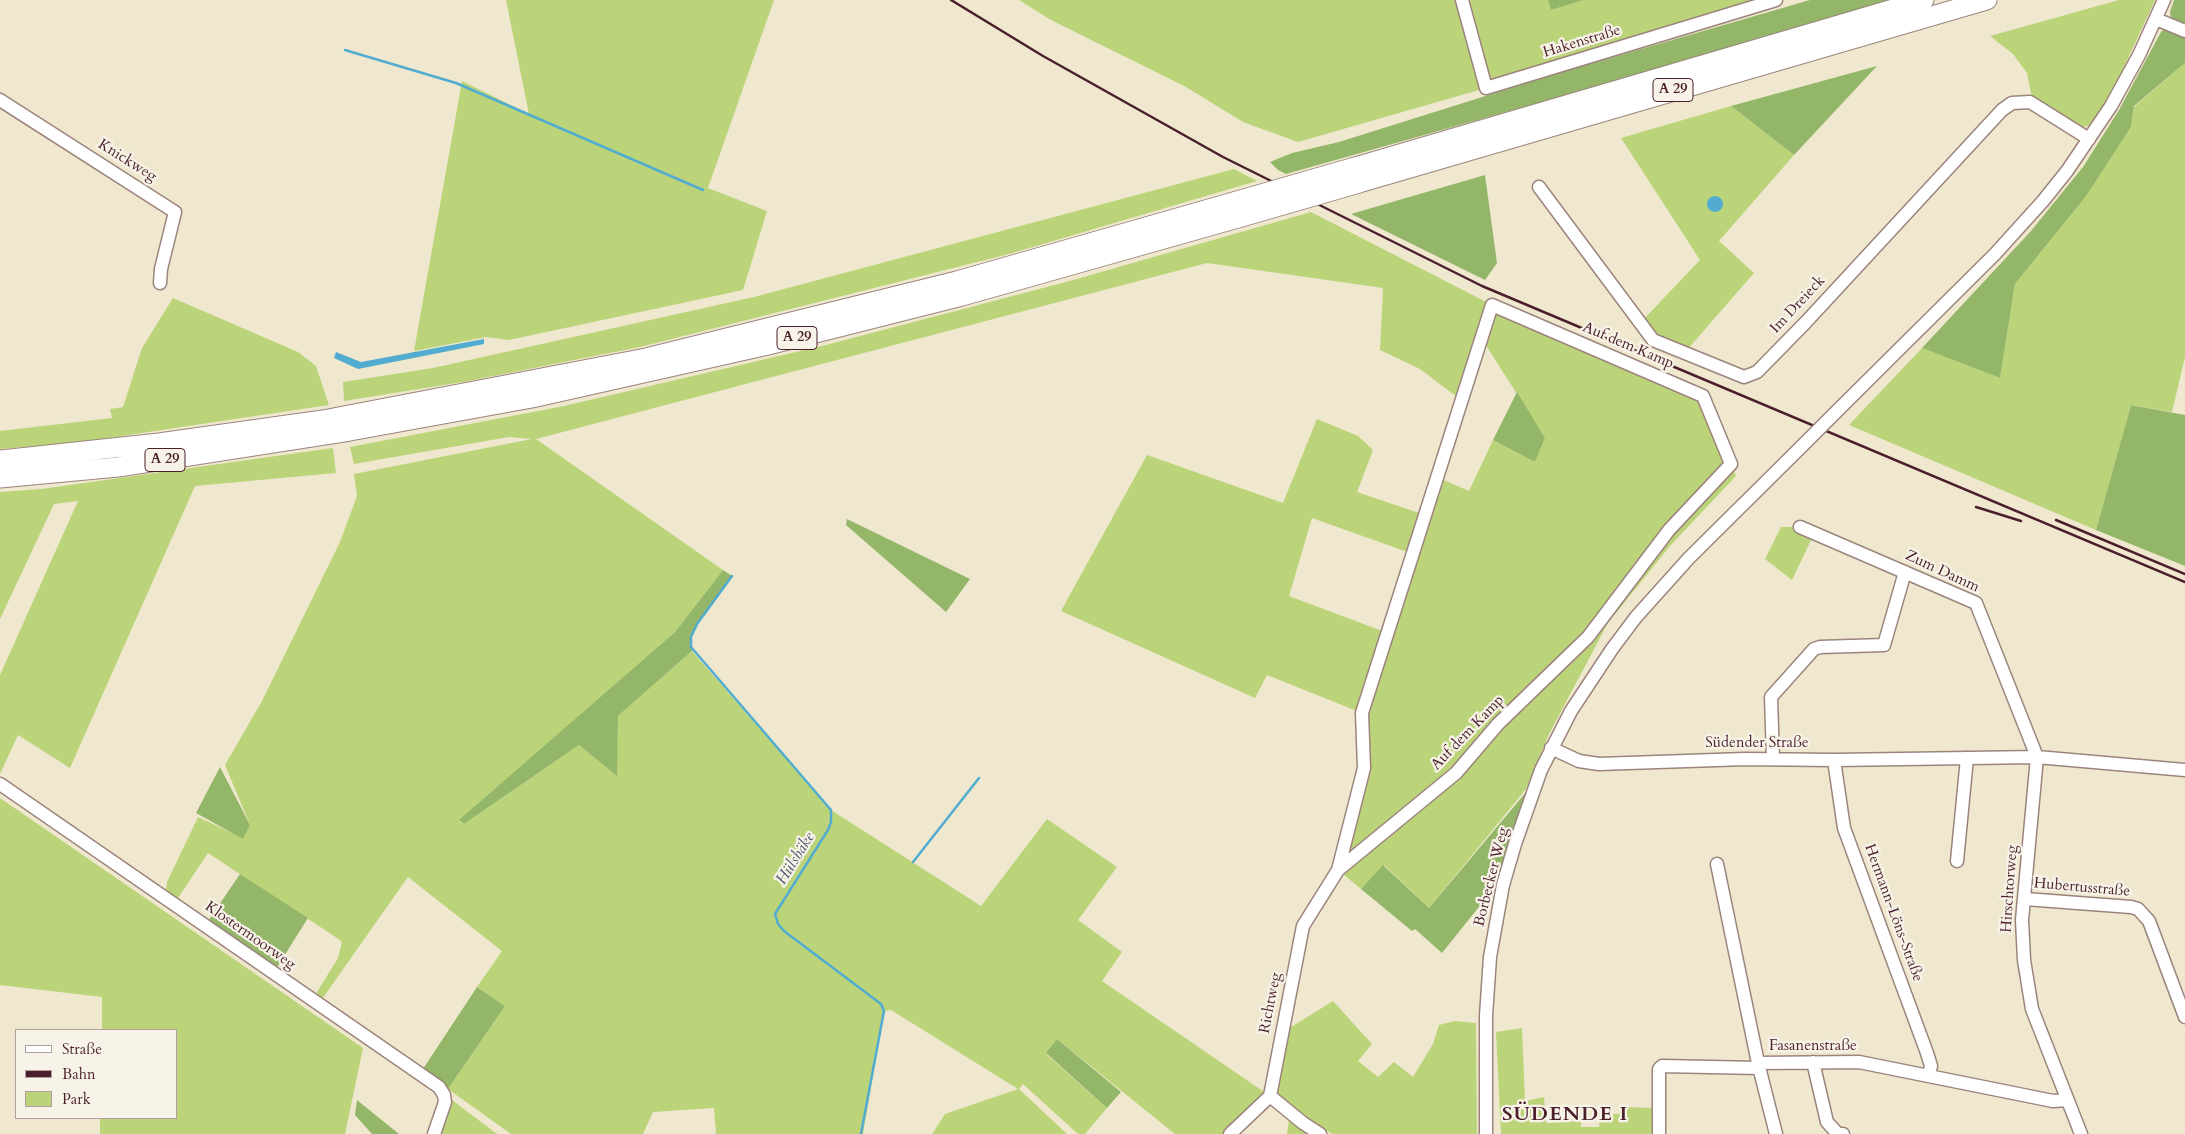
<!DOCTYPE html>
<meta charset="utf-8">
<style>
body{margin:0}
#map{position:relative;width:2185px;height:1134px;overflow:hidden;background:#efe8cf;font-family:Cardo,serif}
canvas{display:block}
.legend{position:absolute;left:15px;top:1029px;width:162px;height:90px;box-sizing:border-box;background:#f7f3e8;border:1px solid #b29e9c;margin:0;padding:6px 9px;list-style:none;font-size:15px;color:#4a1f2b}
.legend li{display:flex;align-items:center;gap:10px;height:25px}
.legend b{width:25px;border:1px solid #b29e9c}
</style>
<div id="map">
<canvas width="2185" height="1134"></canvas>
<ul class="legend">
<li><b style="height:6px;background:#fff"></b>Straße</li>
<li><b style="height:6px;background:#4a1f2b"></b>Bahn</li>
<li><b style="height:14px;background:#bbd479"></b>Park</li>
</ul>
</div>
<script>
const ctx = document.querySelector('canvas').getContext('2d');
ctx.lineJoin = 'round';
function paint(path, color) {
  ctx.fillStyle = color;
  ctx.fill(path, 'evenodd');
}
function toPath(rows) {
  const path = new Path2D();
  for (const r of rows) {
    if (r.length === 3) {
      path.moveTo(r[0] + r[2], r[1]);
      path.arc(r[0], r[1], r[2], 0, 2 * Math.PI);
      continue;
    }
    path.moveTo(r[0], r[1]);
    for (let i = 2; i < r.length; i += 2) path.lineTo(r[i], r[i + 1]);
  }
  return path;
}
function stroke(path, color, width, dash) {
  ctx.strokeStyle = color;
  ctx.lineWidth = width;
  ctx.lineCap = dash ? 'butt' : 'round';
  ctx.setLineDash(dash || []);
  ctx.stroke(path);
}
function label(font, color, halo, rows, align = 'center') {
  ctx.font = font + ' Cardo,serif';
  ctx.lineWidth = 4.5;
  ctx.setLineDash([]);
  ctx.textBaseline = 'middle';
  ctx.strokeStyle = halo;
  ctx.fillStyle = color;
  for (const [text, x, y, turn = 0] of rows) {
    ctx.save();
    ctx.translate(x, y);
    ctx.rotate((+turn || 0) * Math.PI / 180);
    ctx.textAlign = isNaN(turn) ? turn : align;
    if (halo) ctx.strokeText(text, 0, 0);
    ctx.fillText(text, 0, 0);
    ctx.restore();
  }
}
const green = toPath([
 [506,0,774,0,708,188,767,211,743,290,509,340,486,337,414,351,462,81,529,114],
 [1019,0,1548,0,1551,10,1584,0,1775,0,1486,88,1298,142,1243,122,1186,87,1051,20],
 [2119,0,2155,0,2118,80,2096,119,2088,126,2078,128,2032,98,2027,73,2013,54,1990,36],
 [2185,63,2185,357,2172,412,2131,405,2096,530,1849,425,1922,348,2000,378,2015,284,2087,195,2131,127,2134,107],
 [1731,106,1794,155,1719,241,1754,273,1680,358,1651,345,1641,322,1700,260,1621,138],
 [1234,169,1257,181,1009,254,640,347,463,382,344,401,343,382,433,368,754,297],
 [1311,212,1492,305,1702,390,1736,476,1670,546,1608,623,1549,734,1526,789,1429,908,1384,865,1361,889,1338,870,1363,768,1362,713,1267,675,1255,698,1061,611,1147,455,1283,503,1317,419,1358,436,1373,450,1357,492,1425,515,1413,554,1312,518,1289,596,1385,632,1365,704,1391,634,1439,478,1469,491,1493,440,1535,462,1545,438,1482,339,1461,400,1420,369,1380,350,1383,288,1207,263,536,439,723,570,675,632,459,821,464,824,579,745,616,775,618,716,692,651,831,810,981,906,1047,819,1117,867,1078,920,1122,952,1102,981,1270,1096,1283,1032,1333,1001,1372,1044,1358,1061,1378,1077,1394,1062,1413,1077,1433,1044,1439,1025,1455,1021,1476,1023,1477,1134,1332,1134,1307,1119,1303,1123,1321,1134,1287,1134,1290,1112,1271,1096,1233,1131,1236,1134,1175,1134,1057,1039,1046,1054,1107,1108,1085,1134,1078,1134,1023,1084,1019,1089,1067,1134,932,1134,945,1114,1018,1089,891,1010,884,1011,863,1134,716,1134,714,1108,653,1112,643,1134,511,1134,448,1089,505,1006,477,987,502,951,408,877,320,1002,314,997,338,958,342,942,340,940,208,853,178,898,166,892,167,882,198,817,243,838,250,825,225,765,262,701,340,542,357,496,354,474,532,439,509,437,354,464,350,447,564,406,826,345,1066,282],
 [173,298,298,352,316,366,329,405,75,443,0,449,0,431,112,418,110,409,123,407,142,348],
 [333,448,336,473,195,486,70,768,18,735,0,774,0,675,78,501,54,504,0,619,0,492,41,489],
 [1781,527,1800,527,1814,534,1792,580,1765,559],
 [0,798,363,1048,345,1134,100,1134,100,1118,176,1118,176,1030,102,1030,102,997,0,985],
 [1522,1028,1525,1101,1544,1097,1546,1123,1581,1121,1581,1127,1599,1127,1600,1114,1619,1114,1620,1107,1658,1108,1657,1134,1501,1134,1496,1032],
 [452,1100,497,1134,437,1134,447,1102]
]);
const forest = toPath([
 [1548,0,1584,0,1551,10],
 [1810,0,1891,0,1701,57,1286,174,1278,170,1270,162,1292,153,1339,142,1562,72],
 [2174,0,2185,0,2185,25,2171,19,2170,12],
 [2167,27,2185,35,2185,63,2134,106,2131,127,2087,195,2015,284,2000,378,1922,348,2031,231,2083,167,2119,110,2161,32],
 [1877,66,1794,155,1731,106],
 [1485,175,1497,263,1485,280,1351,214],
 [1517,392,1545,438,1535,462,1493,440],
 [2131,405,2185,415,2185,566,2096,530],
 [847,519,970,579,946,612,846,525],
 [723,570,732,576,697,624,691,637,692,651,618,716,617,776,579,745,464,824,459,820,675,632],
 [220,767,250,825,243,839,196,813],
 [1527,791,1498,883,1442,953,1415,929,1412,931,1361,889,1383,865,1429,908],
 [240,874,308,918,276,969,208,921],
 [477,987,505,1006,448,1089,421,1072],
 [1057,1039,1121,1092,1107,1108,1046,1053],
 [357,1100,399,1134,372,1134,355,1115]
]);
const water = toPath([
 [1715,204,8],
 [484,339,484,344,358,369,334,358,336,352,361,362]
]);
const stream = toPath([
 [345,50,456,83,703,190],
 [732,576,697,624,691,637,691,647,831,810,831,822,828,830,775,914,778,924,784,931,881,1004,884,1011,861,1134],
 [913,862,979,778]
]);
const minor = toPath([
 [1462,0,1486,88,1776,0],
 [2156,19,2185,31],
 [0,100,175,212,161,269,160,283],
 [1539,187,1653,340,1744,377,1757,372,1806,322,2002,110,2012,103,2030,102,2089,139],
 [1839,409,1995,254,2043,201,2067,171,2111,106,2139,55,2164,0],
 [1800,527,1976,603,2037,757,2022,920,2024,960,2032,1009,2081,1134],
 [1551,748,1579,761,1599,764,1745,759,1834,760,2037,757,2185,770],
 [1773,759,1771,697,1814,649,1820,647,1884,645,1905,572],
 [1834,760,1844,828,1927,1053,1931,1066,1929,1075],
 [0,784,439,1087,444,1095,445,1102,434,1134],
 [1957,861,1967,758],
 [1717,864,1758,1063,1859,1062,2053,1101,2067,1100],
 [2025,899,2131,907,2138,909,2149,921,2185,1017],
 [1813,1062,1827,1122,1838,1134,1843,1134],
 [1758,1063,1776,1134],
 [1270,1096,1303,1123,1320,1134],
 [1230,1134,1270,1096,1303,926,1338,870,1364,768,1362,713,1492,305,1703,396,1731,464,1669,530,1588,637,1498,724,1456,773,1338,870],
 [1486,1134,1486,1016,1490,957,1503,885,1515,844,1541,770,1571,711,1612,649,1636,617,1689,558,1803,445],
 [1659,1134,1659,1069,1662,1066,1759,1068]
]);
const highway = toPath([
 [1355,167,1924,0],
 [1359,183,1987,0],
 [0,460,159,443,323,420,646,358,957,281,1230,203],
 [0,478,118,467,350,431,532,398,768,345,962,296,1238,218]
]);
const rail = toPath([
 [951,0,1043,56,1223,157,1482,286,2185,582],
 [1976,507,2021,521],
 [2056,520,2185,574]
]);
const minorBridge = toPath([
 [1803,445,1839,409]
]);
const highwayBridge = toPath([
 [1230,203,1355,167],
 [1238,218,1359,183]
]);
const shields = [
 [1673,90,40],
 [797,338,40],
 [165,460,40]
];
const shieldNames = [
 ["A 29",1673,90],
 ["A 29",797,338],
 ["A 29",165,460]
];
const streetNames = [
 ["Hakenstraße",1582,42,-17],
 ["Knickweg",127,161,32],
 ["Im Dreieck",1798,305,-47],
 ["Auf dem Kamp",1628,346,23],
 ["Zum Damm",1942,572,25],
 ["Auf dem Kamp",1468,733,-46],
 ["Südender Straße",1757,744],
 ["Borbecker Weg",1492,877,-76],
 ["Hubertusstraße",2082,888,5],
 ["Hirschtorweg",2010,889,-86],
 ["Hermann-Löns-Straße",1893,913,70],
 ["Klostermoorweg",250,936,35],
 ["Richtweg",1271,1003,-79],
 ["Fasanenstraße",1813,1047]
];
const waterNames = [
 ["Hülsbäke",796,859,-58]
];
const districtNames = [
 ["SÜDENDE I",1565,1115]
];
paint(green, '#bbd479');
paint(forest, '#94b669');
paint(water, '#52accf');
stroke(stream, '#52accf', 2.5);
stroke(minor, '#9c847d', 15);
stroke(highway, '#9c847d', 21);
stroke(minor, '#fff', 12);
stroke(highway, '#fff', 19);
stroke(rail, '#4a1f2b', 2.5);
stroke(minorBridge, '#9c847d', 15, []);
stroke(highwayBridge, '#9c847d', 21, []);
stroke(minorBridge, '#fff', 12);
stroke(highwayBridge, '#fff', 19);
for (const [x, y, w] of shields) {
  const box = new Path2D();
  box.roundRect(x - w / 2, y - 11.5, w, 23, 4);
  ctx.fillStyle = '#f7f3e8';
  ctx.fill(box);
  stroke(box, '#4a1f2b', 1);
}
label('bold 14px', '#4a1f2b', null, shieldNames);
label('15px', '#4a1f2b', '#f7f3e8', streetNames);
label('italic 16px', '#4d576d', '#f7f3e8', waterNames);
ctx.letterSpacing = '1px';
label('bold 20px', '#4a1f2b', '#f7f3e8', districtNames);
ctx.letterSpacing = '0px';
</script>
